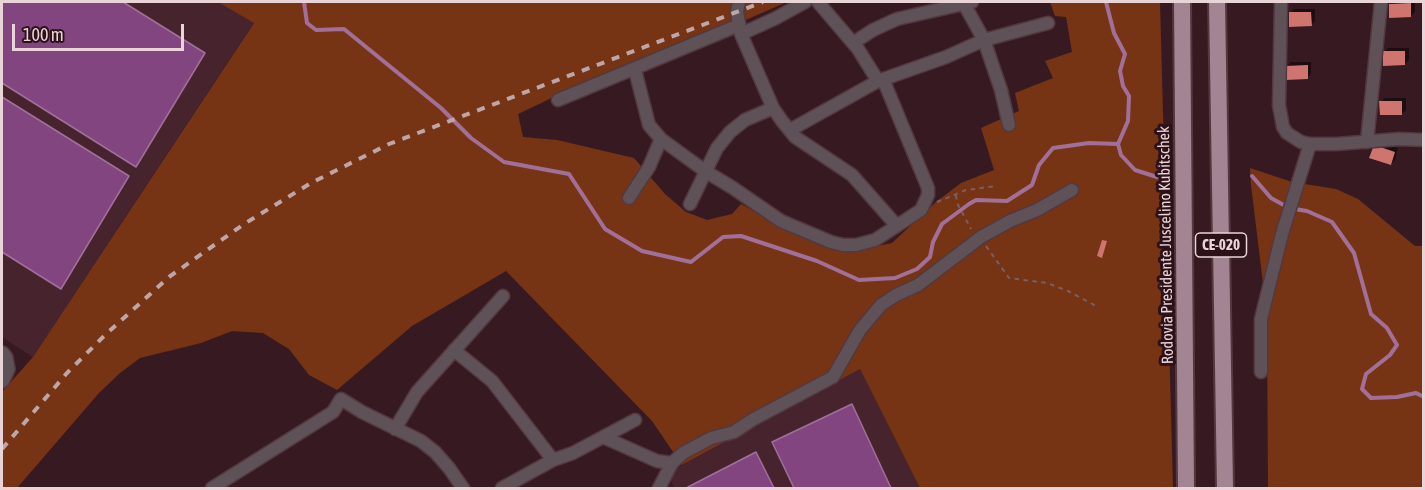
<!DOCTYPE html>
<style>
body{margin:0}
#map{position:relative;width:1425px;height:490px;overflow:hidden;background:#371a21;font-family:"Asap Condensed",sans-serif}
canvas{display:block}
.frame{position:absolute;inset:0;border:3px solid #e9d4d8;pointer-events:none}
.scale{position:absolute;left:12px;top:24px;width:172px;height:27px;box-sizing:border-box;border:3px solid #e9d4d8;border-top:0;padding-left:8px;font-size:18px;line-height:21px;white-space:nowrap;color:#e9d4d8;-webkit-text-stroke:4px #2c1118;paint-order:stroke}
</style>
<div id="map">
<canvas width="1425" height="490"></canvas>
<div class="frame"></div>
<div class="scale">100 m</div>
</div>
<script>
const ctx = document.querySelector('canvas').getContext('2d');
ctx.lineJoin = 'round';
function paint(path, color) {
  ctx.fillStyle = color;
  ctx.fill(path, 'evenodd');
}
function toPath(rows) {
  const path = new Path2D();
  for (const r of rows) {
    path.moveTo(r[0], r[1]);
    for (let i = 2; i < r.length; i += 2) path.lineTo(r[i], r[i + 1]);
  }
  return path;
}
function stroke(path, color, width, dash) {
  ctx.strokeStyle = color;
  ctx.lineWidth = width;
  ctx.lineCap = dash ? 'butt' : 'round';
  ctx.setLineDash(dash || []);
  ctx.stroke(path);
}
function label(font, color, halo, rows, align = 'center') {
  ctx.font = font + ' "Asap Condensed",sans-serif';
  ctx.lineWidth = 6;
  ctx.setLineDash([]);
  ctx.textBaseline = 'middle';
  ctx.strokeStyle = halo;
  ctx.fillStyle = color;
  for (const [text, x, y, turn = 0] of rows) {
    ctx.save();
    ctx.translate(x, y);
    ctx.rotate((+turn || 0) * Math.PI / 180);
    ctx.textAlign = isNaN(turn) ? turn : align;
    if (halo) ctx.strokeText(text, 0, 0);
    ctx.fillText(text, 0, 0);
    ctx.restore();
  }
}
const built = toPath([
 [2,2,218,2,254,22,33,357,2,337],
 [860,369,920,488,674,488,668,473]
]);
const green = toPath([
 [218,2,787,2,697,41,560,94,518,114,523,137,557,140,634,158,665,194,686,212,707,220,732,214,741,204,795,234,848,252,892,243,936,202,961,183,994,170,981,128,1019,111,1015,93,1053,78,1045,61,1072,52,1066,17,1055,16,1050,2,1160,2,1173,488,920,488,860,369,682,465,652,421,506,271,412,326,337,390,309,375,289,349,263,333,232,331,201,343,140,358,120,373,99,393,17,488,2,488,2,392,33,357,254,23],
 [1250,168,1292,182,1336,189,1358,199,1415,246,1423,246,1423,488,1268,488,1267,316,1251,185]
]);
const water = toPath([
 [2,2,123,2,205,53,136,167,2,83,2,2],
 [2,97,129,176,61,289,2,252,2,97],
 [852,404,891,488,794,488,772,442,852,404],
 [756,452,774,488,688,488,688,487,756,452]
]);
const shadow = toPath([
 [1393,2,1415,2,1415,12,1411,16,1390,4],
 [1294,9,1315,9,1315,21,1311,25,1290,13],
 [1388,48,1409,48,1409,60,1405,64,1384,52],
 [1291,62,1311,62,1311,74,1307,78,1287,66],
 [1385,98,1406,98,1406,110,1402,114,1381,102],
 [1379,142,1398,148,1395,160,1391,164,1371,158]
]);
const stream = toPath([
 [304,2,307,23,316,30,344,29,441,108,471,138,504,162,569,174,605,229,642,251,691,262,723,237,741,236,817,261,859,280,895,278,917,269,930,257,933,242,942,224,969,204,976,200,1007,201,1032,185,1039,165,1053,148,1089,143,1118,144],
 [1106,2,1114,33,1125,54,1120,71,1123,86,1129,96,1128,121,1118,144,1121,155,1135,170,1157,177],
 [1252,176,1271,198,1289,208,1307,211,1332,222,1354,253,1371,314,1387,328,1397,345,1390,355,1366,374,1362,389,1371,398,1397,397,1416,393,1424,397]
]);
const building = toPath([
 [1411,3,1411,17,1389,18,1389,4],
 [1289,12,1311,12,1312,26,1289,27],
 [1383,51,1405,51,1405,65,1383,66],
 [1308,65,1308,79,1285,80,1285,66],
 [1379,101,1402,101,1402,115,1380,115],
 [1374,145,1395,152,1391,165,1369,158],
 [1102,240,1107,241,1102,258,1097,256]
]);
const path = toPath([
 [956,195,957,203,971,229],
 [937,202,966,190,996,186],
 [986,246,1009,278,1047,283,1068,291,1096,306]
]);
const minor = toPath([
 [739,2,737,12,741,34,773,108,782,121,795,137,852,175,897,226],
 [818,2,858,49,878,81],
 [1281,2,1279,105,1283,127,1287,133,1301,142,1310,144,1337,144,1399,139,1424,140],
 [964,4,984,40,1001,90,1009,125],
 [741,34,776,18,805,2],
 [853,43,873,30,897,19,972,2],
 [635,70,649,125,661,139,705,171,733,188,781,221,831,242,843,245,856,245,875,240,921,210,928,195,928,188,883,79],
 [558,100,739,25],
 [790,130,878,81,946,57,984,40,1048,23],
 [1367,142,1381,2],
 [629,198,649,167,661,139],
 [690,204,717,148,730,132,745,120,773,108],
 [454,350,492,381,553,460],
 [1261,372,1261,319,1282,234,1310,144],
 [395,429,417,392,503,296],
 [603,437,657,461,672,463],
 [212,488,333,412,341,399,362,412,421,441,435,452,449,468,463,488],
 [502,488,553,460,573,453,635,420],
 [659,488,672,463,683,453,711,438,734,432,752,420,833,377,860,330,881,305,896,295,918,285,981,237,1010,221,1037,210,1072,190]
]);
const tertiary = toPath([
 [2,354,5,358,7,369,2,380]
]);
const trunk = toPath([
 [1182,2,1186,488],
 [1217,2,1225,488]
]);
const rail = toPath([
 [2,449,67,373,104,336,169,277,244,224,311,183,389,144,763,2]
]);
const shields = [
 [1221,245,51]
];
const shieldNames = [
 ["CE-020",1221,245]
];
const streetNames = [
 ["Rodovia Presidente Juscelino Kubitschek",1166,245,-91]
];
paint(built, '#47242d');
paint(green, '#773414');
paint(water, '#824580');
stroke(water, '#a1709a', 1.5);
paint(shadow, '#0007');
stroke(stream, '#a1709a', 4);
paint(building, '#cf746e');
stroke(minor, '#53383e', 15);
stroke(tertiary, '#53383e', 18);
stroke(trunk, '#53383e', 20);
stroke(path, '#795f65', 2, [4.5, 4.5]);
stroke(minor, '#5e5157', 12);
stroke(tertiary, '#5e5157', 15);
stroke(trunk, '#a28493', 16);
stroke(rail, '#bda6aa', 4, [8, 8]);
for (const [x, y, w] of shields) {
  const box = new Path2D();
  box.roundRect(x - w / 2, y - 12, w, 24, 4.5);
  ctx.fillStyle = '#2c1118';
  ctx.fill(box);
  stroke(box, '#e9d4d8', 1.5);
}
label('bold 15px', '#e9d4d8', null, shieldNames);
label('16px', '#e9d4d8', '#2c1118', streetNames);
</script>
